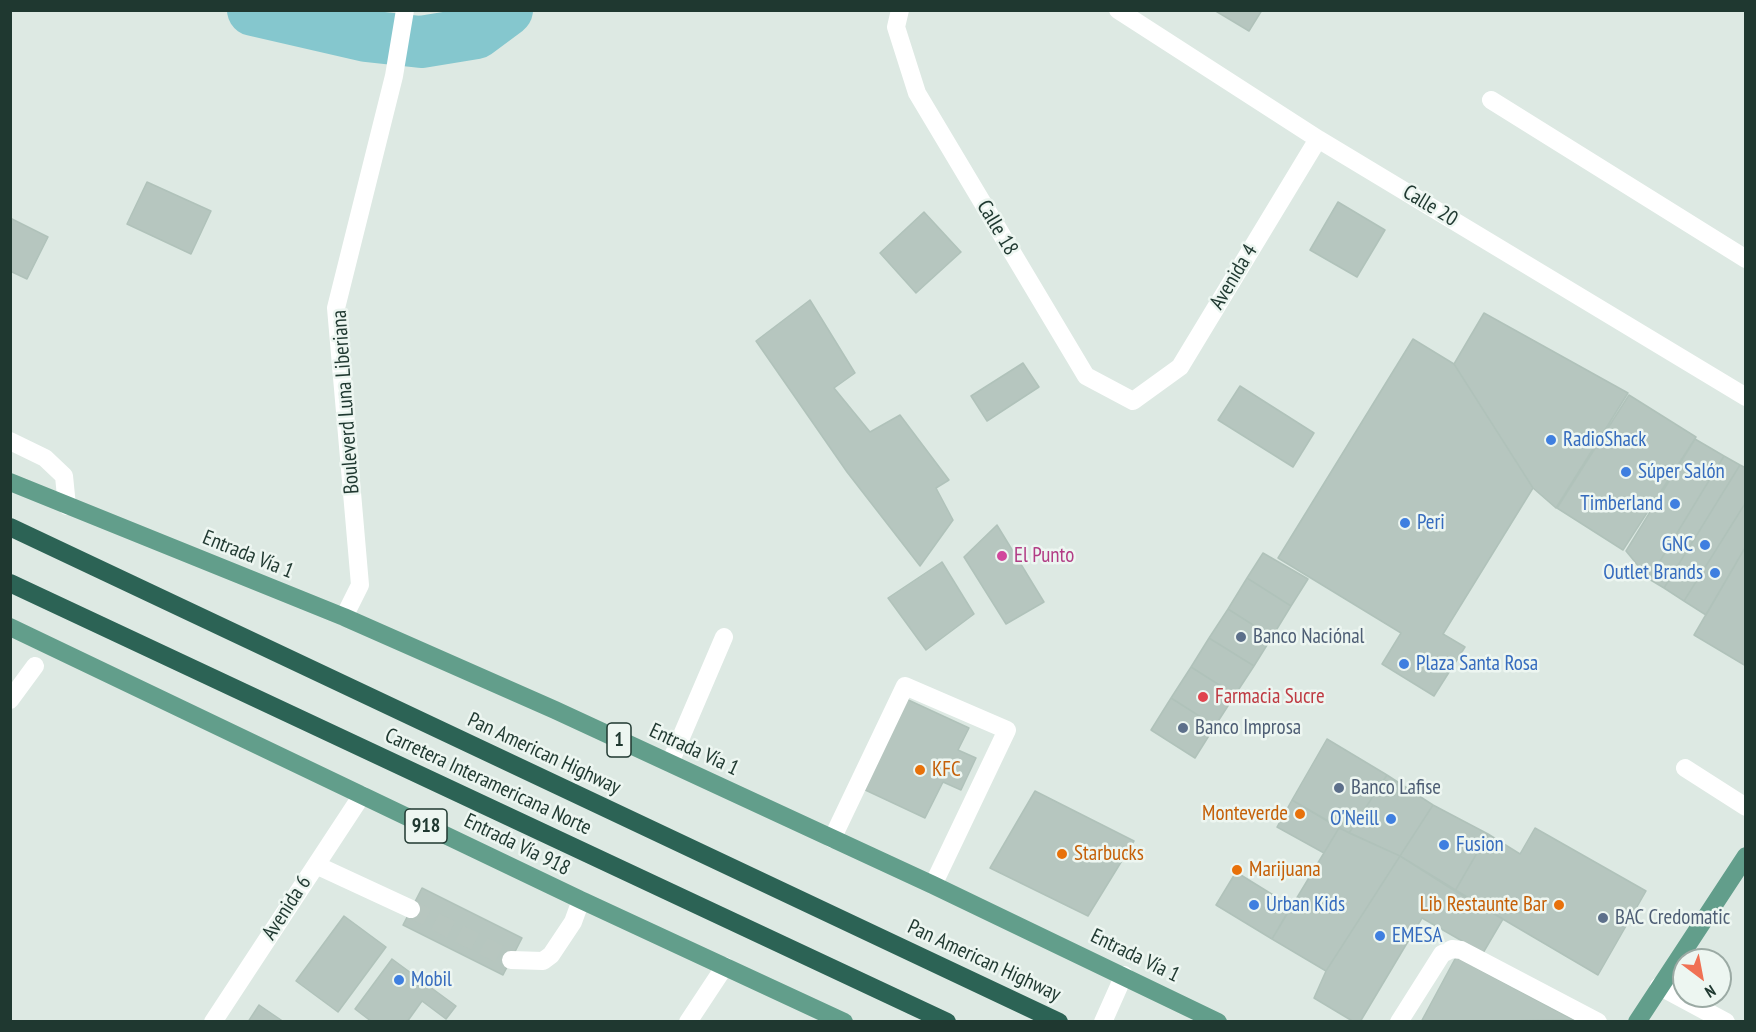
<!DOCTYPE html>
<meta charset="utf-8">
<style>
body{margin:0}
#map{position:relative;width:1756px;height:1032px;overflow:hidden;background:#dde9e3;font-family:"PT Sans Narrow",sans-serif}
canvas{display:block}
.frame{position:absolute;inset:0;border:12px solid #1f3830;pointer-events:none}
.north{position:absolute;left:1672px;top:948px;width:60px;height:60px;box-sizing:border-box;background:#edf6f1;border:2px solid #9baaa4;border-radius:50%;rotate:148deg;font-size:16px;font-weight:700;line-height:24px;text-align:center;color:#1f3830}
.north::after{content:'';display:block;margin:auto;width:21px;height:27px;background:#f07154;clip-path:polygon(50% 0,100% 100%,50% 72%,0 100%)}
</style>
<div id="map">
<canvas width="1756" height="1032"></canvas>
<div class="frame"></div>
<div class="north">N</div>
</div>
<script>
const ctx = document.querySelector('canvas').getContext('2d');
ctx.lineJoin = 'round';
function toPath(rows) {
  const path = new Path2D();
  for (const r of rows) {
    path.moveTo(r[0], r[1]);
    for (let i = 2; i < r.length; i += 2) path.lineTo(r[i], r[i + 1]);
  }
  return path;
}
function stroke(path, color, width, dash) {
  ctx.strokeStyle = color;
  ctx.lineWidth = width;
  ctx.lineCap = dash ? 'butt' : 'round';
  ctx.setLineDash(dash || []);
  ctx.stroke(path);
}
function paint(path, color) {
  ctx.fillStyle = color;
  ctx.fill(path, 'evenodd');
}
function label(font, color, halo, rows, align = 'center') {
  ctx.font = font + ' "PT Sans Narrow",sans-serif';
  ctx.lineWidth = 5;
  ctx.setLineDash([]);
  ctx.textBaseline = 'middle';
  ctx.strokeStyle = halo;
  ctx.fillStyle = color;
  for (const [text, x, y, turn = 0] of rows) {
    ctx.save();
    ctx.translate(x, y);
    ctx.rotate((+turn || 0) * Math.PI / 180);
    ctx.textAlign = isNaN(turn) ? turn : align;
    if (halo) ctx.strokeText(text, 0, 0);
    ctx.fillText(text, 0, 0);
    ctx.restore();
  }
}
const river = toPath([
 [253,10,366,36,421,42,476,33,507,10]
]);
const building = toPath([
 [1214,10,1262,10,1249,31,1214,10],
 [147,182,211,211,191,254,127,224,147,182],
 [1338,202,1385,230,1357,277,1310,250,1338,202],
 [924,212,961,252,916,293,880,253,924,212],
 [10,218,48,237,27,279,10,271,10,218],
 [810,300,855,373,834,388,870,432,900,415,949,480,936,488,953,520,920,566,847,472,756,341,810,300],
 [1484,313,1628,393,1556,508,1533,488,1454,364,1484,313],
 [1413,339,1454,364,1533,488,1443,634,1465,647,1434,696,1382,664,1401,633,1278,558,1413,339],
 [1023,363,1039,387,987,421,971,396,1023,363],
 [1240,386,1314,433,1293,467,1218,420,1240,386],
 [1629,395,1696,437,1623,550,1557,508,1629,395],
 [1695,439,1724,456,1649,579,1626,551,1695,439],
 [1724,456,1740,465,1664,588,1649,579,1724,456],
 [1740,465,1746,468,1746,502,1684,601,1664,588,1740,465],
 [1746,502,1746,546,1706,615,1684,601,1746,502],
 [997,525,1044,602,1006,624,964,557,997,525],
 [1746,546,1746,666,1694,635,1746,546],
 [1263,553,1308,579,1291,606,1247,578,1263,553],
 [942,562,974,614,926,650,888,598,942,562],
 [1247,578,1291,606,1272,637,1228,609,1247,578],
 [1228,609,1272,637,1254,666,1209,638,1228,609],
 [1209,638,1254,666,1235,695,1191,667,1209,638],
 [1191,667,1235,695,1215,726,1171,698,1191,667],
 [904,698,969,728,958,750,976,758,961,790,943,782,925,818,861,788,904,698],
 [1171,698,1215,726,1195,758,1151,730,1171,698],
 [1327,739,1387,775,1349,833,1292,800,1327,739],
 [1387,775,1433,805,1400,856,1349,833,1387,775],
 [1035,791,1134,841,1088,916,990,868,1035,791],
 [1292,800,1339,828,1324,853,1277,827,1292,800],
 [1433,805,1488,834,1455,891,1400,856,1433,805],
 [1339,828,1400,856,1326,971,1272,939,1339,828],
 [1535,828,1646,891,1598,975,1455,891,1488,834,1520,854,1535,828],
 [1400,856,1503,919,1483,953,1422,918,1360,1022,1354,1022,1314,998,1326,971,1400,856],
 [1236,872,1291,906,1272,939,1216,905,1236,872],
 [422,888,522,938,503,975,403,925,422,888],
 [344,916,386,947,338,1012,296,981,344,916],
 [1456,957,1574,1020,1421,1022,1456,957],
 [392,959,456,1006,446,1019,422,1001,407,1022,372,1022,355,1009,392,959],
 [259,1005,284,1022,248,1022,259,1005]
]);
const minorTunnel = toPath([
 [411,909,511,960]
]);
const minor = toPath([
 [900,10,896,27,917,93,1086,376,1133,401,1180,367,1318,139],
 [1118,10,1318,139,1746,397],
 [1491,100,1746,259],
 [10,441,45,458,64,476,67,506],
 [344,617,360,585,336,308,394,76,405,10],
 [10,700,35,666],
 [670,763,724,637],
 [1685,768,1746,807],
 [832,839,905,686,1007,730,933,885],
 [316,865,411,909],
 [511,960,543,961,551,955,573,922,581,900],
 [1659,986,1726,1022],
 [213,1022,362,795],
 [688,1022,725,966],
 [1103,1022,1124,975],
 [1399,1022,1442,954,1452,949,1461,950,1598,1022]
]);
const major = toPath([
 [10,482,344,617,555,710,933,885,1218,1022],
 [10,627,581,900,844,1022],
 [1637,1022,1746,856]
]);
const highway = toPath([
 [10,527,1059,1022],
 [10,583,947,1022]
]);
const markers = [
 [1551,440,6,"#3f7fe0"],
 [1626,472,6,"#3f7fe0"],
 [1675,504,6,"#3f7fe0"],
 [1405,523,6,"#3f7fe0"],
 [1705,545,6,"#3f7fe0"],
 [1002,556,6,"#d1479c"],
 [1715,573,6,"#3f7fe0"],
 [1241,637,6,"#5c6f8a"],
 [1404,664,6,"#3f7fe0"],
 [1203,697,6,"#e0444e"],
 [1183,728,6,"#5c6f8a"],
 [920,770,6,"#e8710a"],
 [1339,788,6,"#5c6f8a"],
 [1300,814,6,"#e8710a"],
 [1391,819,6,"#3f7fe0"],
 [1444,845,6,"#3f7fe0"],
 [1062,854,6,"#e8710a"],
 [1237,870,6,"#e8710a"],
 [1254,905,6,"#3f7fe0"],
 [1559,905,6,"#e8710a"],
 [1603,918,6,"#5c6f8a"],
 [1380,936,6,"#3f7fe0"],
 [399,980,6,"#3f7fe0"]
];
const shields = [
 [619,740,24],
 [426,826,42]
];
const shieldNames = [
 ["1",619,740],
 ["918",426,826]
];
const streetNames = [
 ["Calle 20",1430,206,31],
 ["Calle 18",997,228,59],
 ["Avenida 4",1234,277,-59],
 ["Bouleverd Luna Liberiana",346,402,-94],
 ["Entrada Vía 1",248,555,22],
 ["Entrada Vía 1",694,750,25],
 ["Pan American Highway",544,754,25],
 ["Carretera Interamericana Norte",488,782,25],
 ["Entrada Vía 918",517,845,26],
 ["Avenida 6",287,908,-57],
 ["Entrada Vía 1",1135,956,26],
 ["Pan American Highway",984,961,25]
];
const shopNames = [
 ["RadioShack",1563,440],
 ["Súper Salón",1638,472],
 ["Timberland",1663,504,"right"],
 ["Peri",1417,523],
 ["GNC",1693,545,"right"],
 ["Outlet Brands",1703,573,"right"],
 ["Plaza Santa Rosa",1416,664],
 ["O'Neill",1379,819,"right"],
 ["Fusion",1456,845],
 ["Urban Kids",1266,905],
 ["EMESA",1392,936],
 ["Mobil",411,980]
];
const hotelNames = [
 ["El Punto",1014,556]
];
const serviceNames = [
 ["Banco Naciónal",1253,637],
 ["Banco Improsa",1195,728],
 ["Banco Lafise",1351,788],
 ["BAC Credomatic",1615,918]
];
const healthNames = [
 ["Farmacia Sucre",1215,697]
];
const foodNames = [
 ["KFC",932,770],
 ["Monteverde",1288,814,"right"],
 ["Starbucks",1074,854],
 ["Marijuana",1249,870],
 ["Lib Restaunte Bar",1547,905,"right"]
];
stroke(river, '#85c7ce', 52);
paint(building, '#b6c6bf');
stroke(building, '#b0c2ba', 1.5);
stroke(minorTunnel, '#b7c6bf', 18, [18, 9]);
stroke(minor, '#fff', 18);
stroke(major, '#629e8b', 18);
stroke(highway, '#2c6355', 18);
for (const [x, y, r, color] of markers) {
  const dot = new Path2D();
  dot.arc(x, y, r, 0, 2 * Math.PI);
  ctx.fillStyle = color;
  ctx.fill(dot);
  stroke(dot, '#edf6f1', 2);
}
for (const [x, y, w] of shields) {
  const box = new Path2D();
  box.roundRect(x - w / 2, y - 17, w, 34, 4.5);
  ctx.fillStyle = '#edf6f1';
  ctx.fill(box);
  stroke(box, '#1f3830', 1.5);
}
label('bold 20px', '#1f3830', null, shieldNames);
label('21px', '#1f3830', '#edf6f1', streetNames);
label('21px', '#366cbe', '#edf6f1', shopNames, 'left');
label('21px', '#b23c85', '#edf6f1', hotelNames, 'left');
label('21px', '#4e5e75', '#edf6f1', serviceNames, 'left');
label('21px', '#be3a42', '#edf6f1', healthNames, 'left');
label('21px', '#c56008', '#edf6f1', foodNames, 'left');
</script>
